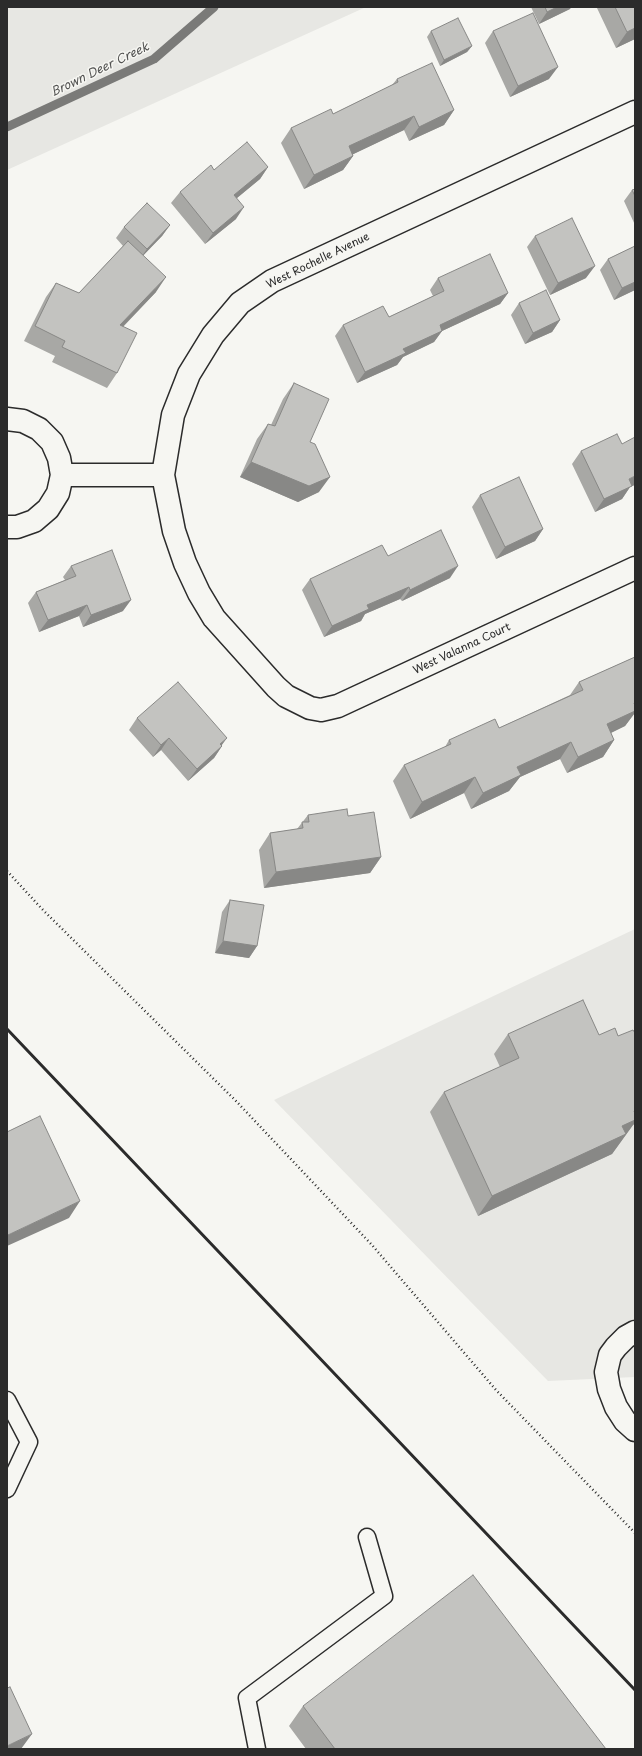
<!DOCTYPE html>
<style>
body{margin:0}
#map{position:relative;width:642px;height:1756px;overflow:hidden;background:#f6f6f2;font-family:"Playpen Sans",sans-serif}
canvas{display:block}
.frame{position:absolute;inset:0;border:8px solid #2b2b2b;pointer-events:none}
</style>
<div id="map">
<canvas width="642" height="1756"></canvas>
<div class="frame"></div>
</div>
<script>
const ctx = document.querySelector('canvas').getContext('2d');
ctx.lineJoin = 'round';
function paint(path, color) {
  ctx.fillStyle = color;
  ctx.fill(path, 'evenodd');
}
function toPath(rows) {
  const path = new Path2D();
  for (const r of rows) {
    path.moveTo(r[0], r[1]);
    for (let i = 2; i < r.length; i += 2) path.lineTo(r[i], r[i + 1]);
  }
  return path;
}
function stroke(path, color, width, dash) {
  ctx.strokeStyle = color;
  ctx.lineWidth = width;
  ctx.lineCap = dash ? 'butt' : 'round';
  ctx.setLineDash(dash || []);
  ctx.stroke(path);
}
function label(font, color, halo, rows, align = 'center') {
  ctx.font = font + ' "Playpen Sans",sans-serif';
  ctx.lineWidth = 3;
  ctx.setLineDash([]);
  ctx.textBaseline = 'middle';
  ctx.strokeStyle = halo;
  ctx.fillStyle = color;
  for (const [text, x, y, turn = 0] of rows) {
    ctx.save();
    ctx.translate(x, y);
    ctx.rotate((+turn || 0) * Math.PI / 180);
    ctx.textAlign = isNaN(turn) ? turn : align;
    if (halo) ctx.strokeText(text, 0, 0);
    ctx.fillText(text, 0, 0);
    ctx.restore();
  }
}
const built = toPath([
 [7,7,366,7,7,170],
 [635,929,635,1377,548,1381,274,1100]
]);
const stream = toPath([
 [7,127,154,59,214,7]
]);
const path = toPath([
 [7,871,43,910,236,1101,372,1245,496,1390,635,1533]
]);
const lane = toPath([
 [7,1400,29,1442,7,1489],
 [257,1749,247,1698,384,1596,367,1537]
]);
const street = toPath([
 [635,112,272,281,240,303,213,335,189,374,173,415,163,475,174,531,185,563,199,593,214,618,276,687,286,696,310,708,321,710,338,706,635,568],
 [7,419,23,421,39,429,52,442,59,458,62,475,58,493,48,509,34,521,17,527,7,527],
 [62,475,163,475],
 [635,1332,626,1337,616,1347,610,1355,606,1372,609,1389,616,1407,625,1421,635,1430]
]);
const rail = toPath([
 [7,1029,635,1690]
]);
const wall = toPath([
 [531,7,571,7,570,9,539,24],
 [597,7,635,7,635,39,616,48,597,8],
 [431,31,472,46,467,52,440,66,427,37],
 [493,31,549,79,510,97,485,43],
 [397,79,454,110,444,125,409,141,404,130,353,154,353,156,343,170,304,189,281,143,291,128,333,114,392,85],
 [268,167,260,179,237,198,236,219,205,244,171,203,180,192,214,170],
 [635,189,635,225,624,201,632,190],
 [170,225,162,236,143,255,156,292,123,327,117,373,107,388,52,362,55,356,24,341,46,297,56,283,79,293,123,246,116,238,124,227],
 [535,236,586,278,550,295,527,247],
 [635,246,635,290,614,300,600,270,608,259],
 [438,278,508,293,500,304,442,331,434,342,403,357,397,365,357,383,335,336,343,325,389,317,433,296,430,290],
 [519,303,560,320,552,332,525,344,511,315],
 [294,383,310,442,319,492,298,502,240,477,257,439,268,424,271,425,283,399],
 [581,451,630,487,622,499,595,512,572,464],
 [480,495,543,529,535,541,496,559,472,507],
 [388,556,450,578,402,601,400,599,365,614,361,621,324,637,302,590,310,579],
 [71,566,123,611,83,627,79,616,39,632,28,603,36,592,65,580,63,577],
 [635,657,635,713,634,714,625,726,611,733,614,740,603,757,567,773,560,759,520,777,509,791,471,809,464,793,410,819,393,781,404,765,445,747,449,740,499,728,570,695,579,682],
 [137,718,222,746,214,758,188,781,161,750,153,757,129,730],
 [308,815,348,816,381,857,370,873,264,888,259,850,270,833,297,829],
 [230,900,257,946,249,958,215,953,222,912],
 [508,1034,633,1125,612,1154,478,1216,430,1112,444,1092,500,1067,494,1054],
 [303,1706,606,1749,306,1749,289,1726]
]);
const shadedWall = toPath([
 [557,7,571,7,570,9,539,24,547,12],
 [635,28,635,39,616,48,627,32],
 [472,46,467,52,440,66,444,60],
 [558,67,549,79,510,97,518,86],
 [454,110,444,125,409,141,419,127],
 [414,116,404,130,339,161,349,146],
 [353,156,343,170,304,189,314,175],
 [268,167,260,179,226,207,234,195],
 [244,207,236,219,205,244,213,233],
 [170,225,162,236,139,260,147,249],
 [595,266,586,278,550,295,558,283],
 [166,277,156,292,110,340,120,325],
 [635,282,635,290,614,300,622,288],
 [508,293,500,304,442,331,434,342,403,357,397,365,357,383,365,372,403,349,440,325],
 [560,320,552,332,525,344,533,333],
 [251,462,330,477,319,492,298,502,240,477],
 [635,476,635,485,630,487,622,499,595,512,604,499,629,479],
 [543,529,535,541,496,559,505,547],
 [458,566,450,578,402,601,410,590],
 [409,587,400,599,365,614,361,621,324,637,332,626,367,605],
 [131,600,123,611,83,627,91,615],
 [87,605,79,616,39,632,48,620],
 [635,702,635,713,634,714,625,726,596,740,607,724],
 [169,738,161,750,153,757,161,745],
 [227,738,219,749,222,746,214,758,188,781,197,769,220,744],
 [614,740,603,757,567,773,578,757],
 [571,742,560,759,520,777,509,791,471,809,483,793,517,767],
 [475,777,464,793,410,819,422,802],
 [381,857,370,873,264,888,276,872],
 [223,941,257,946,249,958,215,953],
 [634,1111,635,1111,635,1124,633,1125,612,1154,478,1216,492,1196,622,1126],
 [80,1201,69,1218,7,1246,7,1236,8,1235],
 [32,1734,21,1749,7,1749,7,1746]
]);
const building = toPath([
 [545,7,557,7,547,12,545,7],
 [615,7,635,7,635,28,627,32,615,7],
 [533,13,558,67,518,86,493,31,533,13],
 [458,18,472,46,444,60,431,31,458,18],
 [432,63,454,110,419,127,414,116,349,146,353,156,314,175,291,128,331,109,333,114,398,82,397,79,432,63],
 [247,142,268,167,234,195,244,207,213,233,180,192,211,165,214,170,247,142],
 [635,189,635,196,632,190,635,189],
 [147,203,170,225,147,249,124,227,147,203],
 [572,218,595,266,558,283,535,236,572,218],
 [128,241,166,277,120,325,137,333,117,373,62,347,65,341,35,326,56,283,79,293,128,241],
 [635,246,635,282,622,288,608,259,635,246],
 [490,254,508,293,440,325,442,331,403,349,406,353,365,372,343,325,383,306,389,317,444,291,438,278,490,254],
 [546,290,560,320,533,333,519,303,546,290],
 [294,383,329,399,310,442,315,444,330,477,309,486,251,462,268,424,275,426,294,383],
 [617,434,622,444,635,437,635,476,629,479,632,486,604,499,581,451,617,434],
 [519,477,543,529,505,547,480,495,519,477],
 [441,530,458,566,410,590,409,587,367,605,369,609,332,626,310,579,382,545,388,556,441,530],
 [112,550,131,600,91,615,87,605,48,620,36,592,76,576,71,566,112,550],
 [635,657,635,702,634,703,635,706,635,711,607,724,614,740,578,757,571,742,517,767,521,775,483,793,475,777,422,802,404,765,451,744,449,740,495,719,499,728,583,690,579,682,635,657],
 [178,682,227,738,220,744,222,746,197,769,169,738,161,745,137,718,178,682],
 [347,809,348,816,374,812,381,857,276,872,270,833,303,828,302,822,309,822,308,815,347,809],
 [230,900,264,905,257,946,223,941,230,900],
 [583,1000,599,1035,615,1028,618,1036,633,1030,635,1033,635,1111,634,1111,635,1114,635,1120,622,1126,626,1134,492,1196,444,1092,519,1058,508,1034,583,1000],
 [40,1116,80,1201,8,1235,7,1233,7,1132,40,1116],
 [473,1575,606,1749,335,1749,303,1706,473,1575],
 [10,1687,32,1734,7,1746,7,1688,10,1687]
]);
const streetNames = [
 ["West Rochelle Avenue",318,261,-26],
 ["West Valanna Court",462,649,-25]
];
const waterNames = [
 ["Brown Deer Creek",100,70,-26]
];
paint(built, '#e7e7e3');
stroke(stream, '#7a7a78', 9);
stroke(lane, '#2b2b2b', 19);
stroke(street, '#2b2b2b', 25);
stroke(path, '#2b2b2b', 2.5, [1, 3]);
stroke(lane, '#f6f6f2', 16);
stroke(street, '#f6f6f2', 22);
stroke(rail, '#2b2b2b', 3);
paint(wall, '#a8a8a5');
paint(shadedWall, '#888886');
paint(building, '#c3c3c0');
stroke(building, '#888886', 1);
label('11px', '#2b2b2b', '#f6f6f2', streetNames);
label('italic 12px', '#525251', '#f6f6f2', waterNames);
</script>
